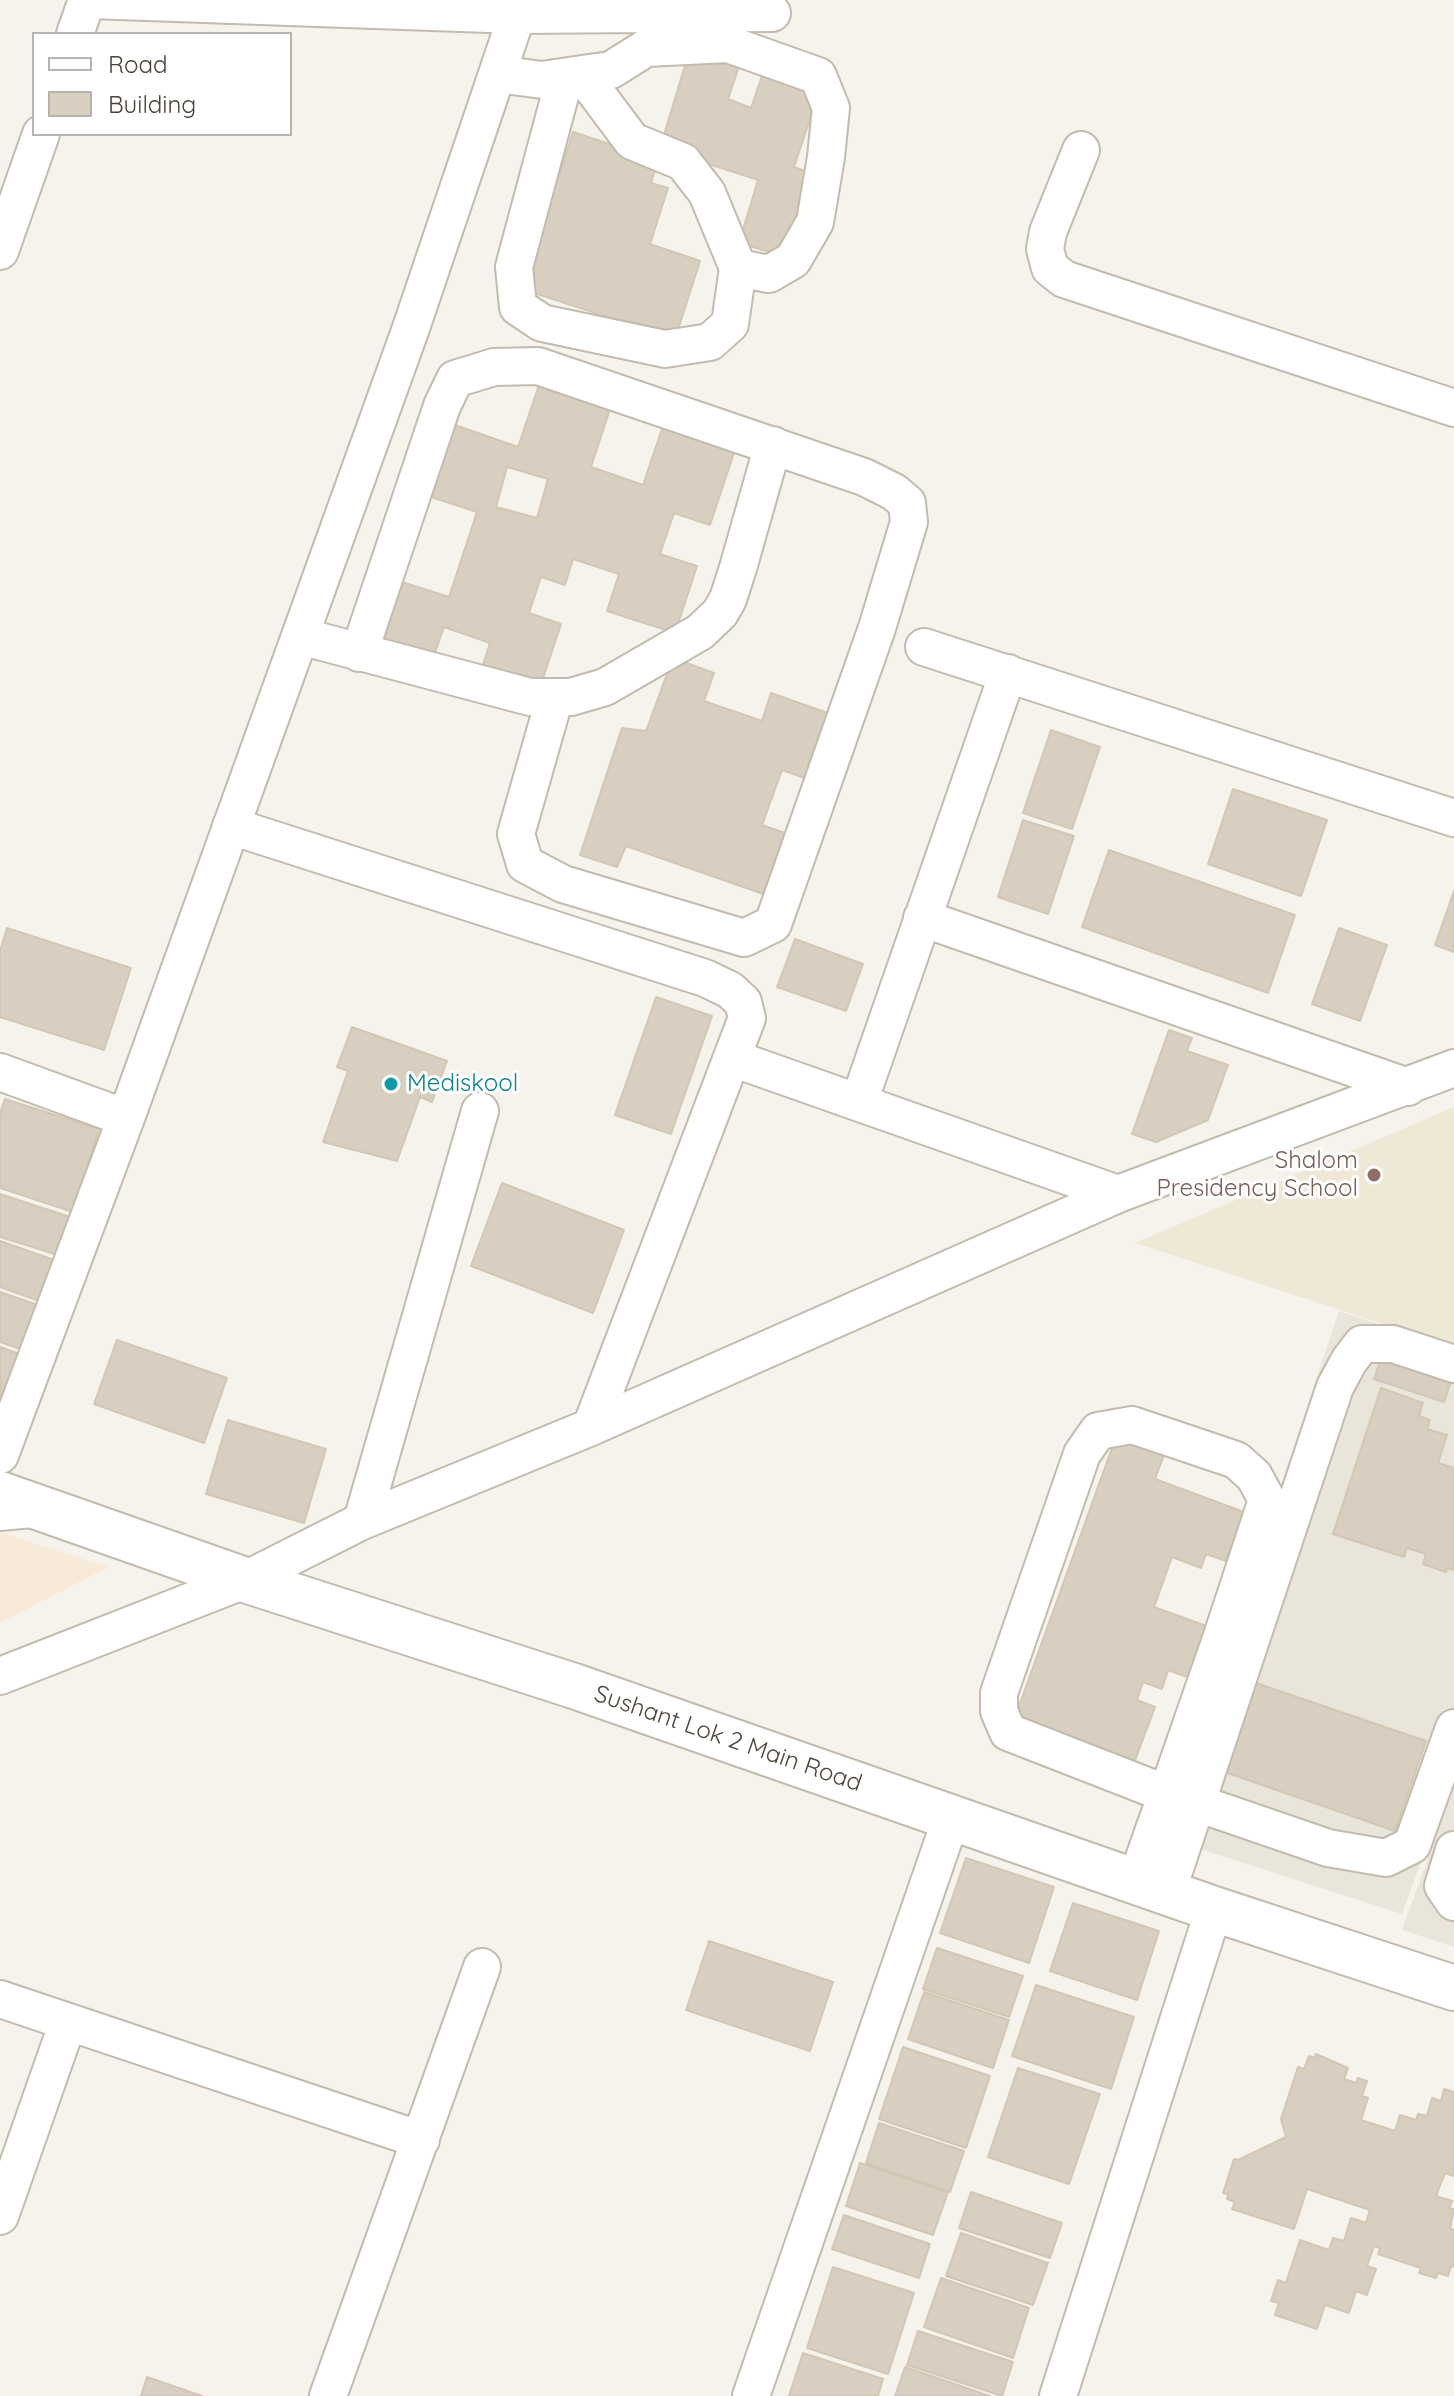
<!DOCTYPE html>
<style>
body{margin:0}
#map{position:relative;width:1454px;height:2396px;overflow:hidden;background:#f6f3ec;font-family:Quicksand,sans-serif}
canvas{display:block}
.legend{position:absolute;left:32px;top:32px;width:260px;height:104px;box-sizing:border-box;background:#fff;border:2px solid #b7b4b0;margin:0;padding:10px 14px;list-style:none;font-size:24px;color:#4b4439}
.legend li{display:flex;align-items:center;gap:16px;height:40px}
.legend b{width:40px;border:2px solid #b7b4b0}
</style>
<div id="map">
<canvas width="1454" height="2396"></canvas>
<ul class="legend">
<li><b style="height:10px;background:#fff"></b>Road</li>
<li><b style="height:22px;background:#d8cfc1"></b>Building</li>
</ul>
</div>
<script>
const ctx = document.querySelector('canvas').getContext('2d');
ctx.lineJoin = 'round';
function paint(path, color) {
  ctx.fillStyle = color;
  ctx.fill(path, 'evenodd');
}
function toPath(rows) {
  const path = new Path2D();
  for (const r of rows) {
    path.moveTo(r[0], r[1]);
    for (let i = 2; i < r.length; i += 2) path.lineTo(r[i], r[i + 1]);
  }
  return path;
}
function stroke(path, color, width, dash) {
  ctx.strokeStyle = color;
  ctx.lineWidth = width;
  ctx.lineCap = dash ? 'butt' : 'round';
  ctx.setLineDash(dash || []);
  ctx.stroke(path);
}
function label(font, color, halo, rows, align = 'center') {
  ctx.font = font + ' Quicksand,sans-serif';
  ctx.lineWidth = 6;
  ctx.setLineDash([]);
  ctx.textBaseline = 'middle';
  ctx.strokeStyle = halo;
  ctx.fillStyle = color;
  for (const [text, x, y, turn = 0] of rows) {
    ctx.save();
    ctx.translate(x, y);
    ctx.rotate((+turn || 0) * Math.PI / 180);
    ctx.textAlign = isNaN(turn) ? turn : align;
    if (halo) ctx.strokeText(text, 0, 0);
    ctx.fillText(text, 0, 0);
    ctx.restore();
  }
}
const residential = toPath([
 [1339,1311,1454,1349,1454,1771,1402,1914,1163,1837],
 [1454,1787,1454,1947,1402,1930]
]);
const commercial = toPath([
 [0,1532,108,1567,0,1623]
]);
const education = toPath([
 [1454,1107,1454,1347,1135,1243]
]);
const building = toPath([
 [690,49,739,66,728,99,751,108,763,73,818,95,794,167,816,175,787,257,739,243,758,180,660,148,690,49],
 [573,132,658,160,651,183,668,188,650,244,700,261,675,339,522,289,573,132],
 [541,379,612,403,591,467,643,485,665,420,737,444,710,525,674,513,660,554,697,566,675,633,607,611,619,574,573,559,565,585,541,577,529,613,561,624,539,690,481,671,490,643,444,627,434,655,384,639,402,582,449,597,477,512,431,497,455,425,518,447,541,379],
 [507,467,548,479,537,518,496,507,507,467],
 [673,658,714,673,704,701,762,721,771,693,836,716,813,781,782,770,762,825,794,836,772,897,626,846,617,867,580,855,622,728,646,731,673,658],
 [1051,730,1100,747,1072,829,1023,813,1051,730],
 [1233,789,1327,820,1301,896,1208,864,1233,789],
 [1023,820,1074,836,1048,914,998,897,1023,820],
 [1109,850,1295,915,1268,993,1082,927,1109,850],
 [1454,891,1454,952,1435,945,1454,891],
 [7,928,131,968,104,1050,0,1017,0,951,7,928],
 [1339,928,1387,945,1360,1021,1312,1004,1339,928],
 [795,939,863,964,846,1011,777,987,795,939],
 [656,997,712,1016,671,1134,615,1115,656,997],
 [352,1027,447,1061,432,1102,420,1097,397,1161,323,1142,348,1071,337,1067,352,1027],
 [1169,1030,1192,1038,1187,1051,1228,1065,1208,1120,1156,1142,1132,1134,1169,1030],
 [5,1099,99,1129,73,1212,0,1188,0,1113,5,1099],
 [502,1183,624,1230,593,1313,471,1266,502,1183],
 [0,1194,70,1217,58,1255,0,1237,0,1194],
 [0,1241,57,1261,42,1302,0,1287,0,1241],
 [0,1292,38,1305,23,1350,0,1342,0,1292],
 [117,1340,227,1378,204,1443,94,1404,117,1340],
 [0,1347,28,1357,0,1434,0,1347],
 [1382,1356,1452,1378,1444,1402,1374,1379,1382,1356],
 [1381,1388,1423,1403,1419,1416,1430,1420,1427,1429,1447,1435,1438,1463,1454,1468,1454,1570,1447,1568,1446,1572,1423,1564,1426,1554,1407,1548,1404,1557,1333,1534,1381,1388],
 [228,1420,326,1449,304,1523,206,1494,228,1420],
 [1117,1434,1165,1452,1155,1479,1244,1512,1226,1561,1206,1554,1201,1568,1172,1557,1154,1607,1209,1627,1190,1678,1168,1670,1162,1689,1143,1682,1137,1700,1155,1707,1134,1763,1014,1720,1117,1434],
 [1247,1680,1426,1741,1395,1831,1216,1769,1247,1680],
 [966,1858,1054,1887,1029,1963,940,1933,966,1858],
 [1073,1903,1159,1931,1137,2000,1050,1971,1073,1903],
 [709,1941,833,1982,810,2051,686,2010,709,1941],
 [937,1948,1023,1976,1009,2017,923,1989,937,1948],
 [1036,1985,1134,2017,1111,2089,1012,2056,1036,1985],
 [924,1992,1009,2020,993,2068,908,2039,924,1992],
 [903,2047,990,2076,966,2148,879,2119,903,2047],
 [1316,2054,1348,2068,1344,2079,1356,2083,1358,2078,1367,2081,1362,2096,1368,2098,1361,2120,1395,2131,1400,2115,1416,2120,1418,2114,1427,2116,1432,2098,1441,2101,1444,2089,1454,2092,1454,2176,1445,2173,1436,2196,1452,2201,1449,2208,1454,2209,1450,2228,1454,2230,1454,2267,1451,2266,1448,2276,1438,2273,1436,2278,1419,2273,1421,2268,1378,2254,1380,2248,1374,2246,1367,2266,1376,2269,1367,2295,1356,2291,1349,2313,1325,2305,1317,2329,1275,2315,1279,2303,1271,2301,1278,2280,1286,2283,1300,2240,1329,2250,1333,2238,1344,2241,1351,2218,1366,2223,1370,2210,1307,2189,1294,2229,1232,2209,1235,2202,1227,2199,1228,2194,1223,2193,1234,2159,1238,2160,1286,2137,1281,2119,1298,2067,1304,2069,1309,2056,1315,2058,1316,2054],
 [1018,2068,1100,2094,1069,2184,988,2157,1018,2068],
 [879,2123,964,2151,950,2192,866,2163,879,2123],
 [860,2163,948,2192,933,2235,846,2206,860,2163],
 [971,2192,1062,2223,1050,2258,959,2228,971,2192],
 [844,2215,930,2244,919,2278,832,2249,844,2215],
 [961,2233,1048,2263,1033,2305,946,2276,961,2233],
 [833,2267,914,2293,888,2374,807,2348,833,2267],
 [941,2278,1029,2308,1013,2358,924,2327,941,2278],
 [918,2331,1013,2362,1002,2396,907,2365,918,2331],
 [803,2353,883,2379,878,2396,789,2396,803,2353],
 [905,2367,990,2396,895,2396,905,2367],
 [147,2377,202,2396,141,2396,147,2377]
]);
const service = toPath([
 [0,1521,33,1518]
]);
const minor = toPath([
 [90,0,517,15,772,13],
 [75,34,87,0],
 [497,74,542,80,582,74,611,70,646,48,728,44,818,76,831,108,826,157,815,222,793,260,769,274,738,268,730,324,710,342,665,349,542,323,518,307,514,267,565,77],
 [582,74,632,141,683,162,707,193,738,268],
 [1081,150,1048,232,1045,249,1050,268,1064,279,1454,408],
 [0,251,41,134],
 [300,636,530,697,571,697,605,687,700,632,720,613,728,599,738,568,773,445],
 [924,647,1454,818],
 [359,653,442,406,455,379,494,367,538,366,864,477,894,492,907,503,909,522,877,628,773,924,744,938,563,884,525,864,516,834,555,697],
 [231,826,705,978,730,990,743,1002,747,1018,591,1427],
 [922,918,1408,1087],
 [732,1058,1118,1194],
 [0,1072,126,1118],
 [859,1102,1008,673],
 [0,1455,126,1118,300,636,411,328,517,15],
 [362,1521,480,1111],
 [0,1676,245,1580,362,1521,591,1427,1118,1194,1454,1068],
 [1197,1803,1328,1848,1386,1858,1412,1845,1454,1728],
 [1454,1850,1443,1886,1454,1902],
 [1136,1881,1155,1827,1167,1794,1221,1639,1267,1500,1254,1476,1236,1460,1132,1425,1098,1431,1082,1454,999,1693,999,1711,1008,1732,1167,1794],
 [1167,1892,1335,1387,1349,1361,1362,1344,1393,1344,1454,1364],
 [0,1999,421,2140],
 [0,2216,68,2022],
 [328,2396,482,1967],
 [751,2396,952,1816],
 [1058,2396,1214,1909]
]);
const tertiary = toPath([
 [0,1494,245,1580,574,1686,1214,1909,1454,1988]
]);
const markers = [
 [391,1084,8,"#0f9aa8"],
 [1374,1175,8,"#8d6e63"]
];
const cultureNames = [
 ["Mediskool",407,1084]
];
const educationNames = [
 ["Shalom",1358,1161],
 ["Presidency School",1358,1189]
];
const streetNames = [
 ["Sushant Lok 2 Main Road",728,1739,19]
];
paint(residential, '#eae5da');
paint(commercial, '#f7ead8');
paint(education, '#efe8d6');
paint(building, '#d8cfc1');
stroke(building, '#d3c7b4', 2);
stroke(service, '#c2bbae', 22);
stroke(minor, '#c2bbae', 40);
stroke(tertiary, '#c2bbae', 48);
stroke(service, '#fff', 18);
stroke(minor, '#fff', 36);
stroke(tertiary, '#fff', 44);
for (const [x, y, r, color] of markers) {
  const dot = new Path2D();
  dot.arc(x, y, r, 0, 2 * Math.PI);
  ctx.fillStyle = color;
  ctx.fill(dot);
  stroke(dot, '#fff', 3);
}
label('24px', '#0d838f', '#fff', cultureNames, 'left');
label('24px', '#785e54', '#fff', educationNames, 'right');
label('24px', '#4b4439', '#fff', streetNames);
</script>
